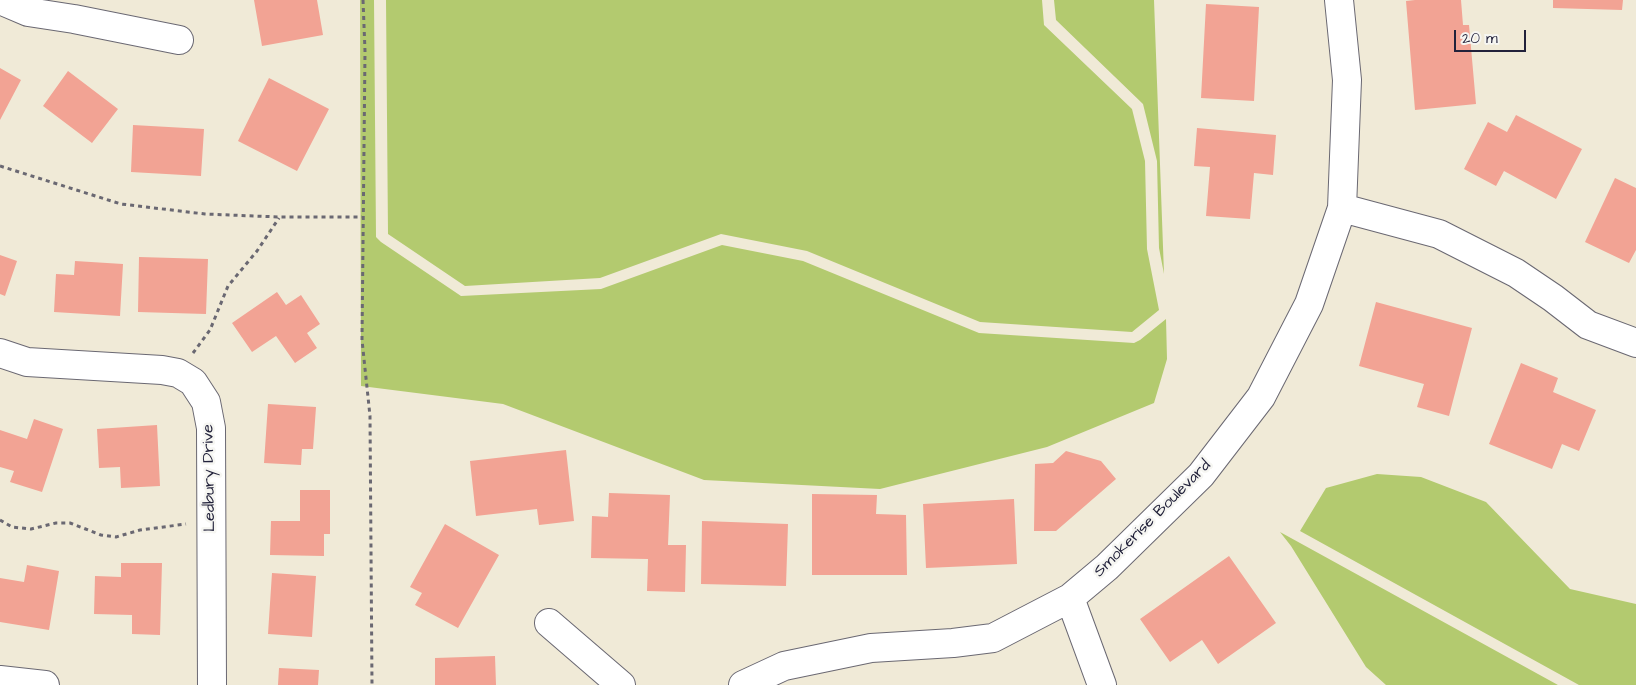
<!DOCTYPE html>
<style>
body{margin:0}
#map{position:relative;width:1636px;height:685px;overflow:hidden;background:#f0ead7;font-family:"Architects Daughter",sans-serif}
canvas{display:block}
.scale{position:absolute;left:1454px;top:30px;width:72px;height:22px;box-sizing:border-box;border:2px solid #22223b;border-top:0;padding-left:6px;font-size:15px;line-height:18px;white-space:nowrap;color:#22223b;-webkit-text-stroke:4px #f6f6f2;paint-order:stroke}
</style>
<div id="map">
<canvas width="1636" height="685"></canvas>
<div class="scale">20 m</div>
</div>
<script>
const ctx = document.querySelector('canvas').getContext('2d');
ctx.lineJoin = 'round';
function paint(path, color) {
  ctx.fillStyle = color;
  ctx.fill(path, 'evenodd');
}
function toPath(rows) {
  const path = new Path2D();
  for (const r of rows) {
    path.moveTo(r[0], r[1]);
    for (let i = 2; i < r.length; i += 2) path.lineTo(r[i], r[i + 1]);
  }
  return path;
}
function stroke(path, color, width, dash) {
  ctx.strokeStyle = color;
  ctx.lineWidth = width;
  ctx.lineCap = dash ? 'butt' : 'round';
  ctx.setLineDash(dash || []);
  ctx.stroke(path);
}
function label(font, color, halo, rows, align = 'center') {
  ctx.font = font + ' "Architects Daughter",sans-serif';
  ctx.lineWidth = 5;
  ctx.setLineDash([]);
  ctx.textBaseline = 'middle';
  ctx.strokeStyle = halo;
  ctx.fillStyle = color;
  for (const [text, x, y, turn = 0] of rows) {
    ctx.save();
    ctx.translate(x, y);
    ctx.rotate((+turn || 0) * Math.PI / 180);
    ctx.textAlign = isNaN(turn) ? turn : align;
    if (halo) ctx.strokeText(text, 0, 0);
    ctx.fillText(text, 0, 0);
    ctx.restore();
  }
}
const green = toPath([
 [360,0,374,0,376,237,381,242,461,296,601,289,722,245,803,261,979,333,1134,343,1140,340,1166,319,1167,359,1154,403,1047,447,880,489,704,480,503,404,361,386],
 [386,0,1042,0,1044,25,1132,109,1145,161,1147,249,1159,310,1132,332,980,322,807,251,721,234,600,278,465,286,388,234],
 [1054,0,1154,0,1164,274,1159,248,1157,161,1143,104,1056,20],
 [1377,474,1421,477,1486,502,1570,589,1636,604,1636,685,1579,685,1300,531,1326,488],
 [1280,532,1538,674,1558,685,1386,685,1366,667,1291,546]
]);
const building = toPath([
 [254,0,317,0,323,35,262,46],
 [1415,0,1461,0,1463,25,1469,25,1476,104,1415,110,1406,1],
 [1553,0,1623,0,1622,10,1553,8],
 [1206,4,1259,7,1254,101,1201,98],
 [0,68,21,80,0,120],
 [68,71,118,109,92,143,43,106],
 [269,78,329,109,297,171,238,141],
 [1516,115,1582,149,1556,199,1504,171,1496,186,1464,169,1488,122,1507,132],
 [133,125,204,129,201,176,131,172],
 [1197,128,1276,135,1273,175,1254,173,1250,219,1206,216,1210,167,1194,166],
 [1615,178,1636,188,1636,250,1629,263,1585,242],
 [0,255,17,261,5,296,0,294],
 [139,257,208,259,206,314,138,312],
 [75,261,123,264,120,316,54,312,56,274,74,275],
 [277,292,286,305,301,295,320,324,307,333,317,348,295,363,276,336,252,352,232,323],
 [1376,302,1472,328,1449,416,1417,407,1424,384,1359,366],
 [1521,363,1558,378,1553,392,1596,410,1579,451,1562,444,1552,469,1489,444],
 [268,404,316,407,313,449,302,449,301,465,264,463],
 [34,419,63,429,42,492,10,482,14,471,0,467,0,430,27,439],
 [157,425,160,486,121,488,120,467,99,468,97,429],
 [566,450,574,521,539,525,537,509,476,516,470,461],
 [1066,451,1101,461,1116,479,1056,531,1034,531,1035,464,1053,463],
 [300,490,330,490,330,534,324,534,324,556,270,555,271,521,300,521],
 [609,493,670,495,668,545,686,545,685,592,647,591,648,559,591,558,592,516,608,517],
 [812,494,877,495,876,514,906,515,907,575,812,575],
 [1014,499,1017,564,926,568,923,504],
 [702,521,788,524,786,586,701,584],
 [445,524,499,555,458,628,415,605,422,593,410,587],
 [1229,556,1276,623,1218,664,1202,640,1170,662,1140,619],
 [121,563,162,563,160,635,132,634,132,615,94,614,95,576,121,577],
 [27,565,59,571,49,630,0,622,0,578,24,582],
 [272,573,316,576,312,637,268,634],
 [495,656,496,685,435,685,435,658],
 [279,668,319,670,318,685,278,685]
]);
const path = toPath([
 [363,0,365,51,362,340,370,416,372,685],
 [0,166,121,204,205,214,279,217,362,217],
 [193,353,210,330,228,286,257,251,279,218],
 [0,520,12,527,31,529,56,523,70,523,101,535,116,537,140,530,186,524]
]);
const minor = toPath([
 [0,0,28,12,74,19,179,40],
 [1342,208,1439,234,1516,273,1553,298,1588,325,1636,343],
 [0,353,27,362,162,370,178,373,193,382,206,402,211,428,212,685],
 [1070,598,1102,685],
 [549,623,621,685],
 [0,680,45,685],
 [743,685,784,666,871,648,953,643,993,638,1070,598,1107,567,1201,475,1261,397,1309,304,1342,208,1347,80,1339,0]
]);
const streetNames = [
 ["Ledbury Drive",210,478,-91],
 ["Smokerise Boulevard",1153,519,-45]
];
paint(green, '#b3ca6f');
paint(building, '#f2a394');
stroke(minor, '#6a6872', 30);
stroke(path, '#6a6872', 3, [4, 4]);
stroke(minor, '#fff', 28);
label('16px', '#22223b', '#f6f6f2', streetNames);
</script>
